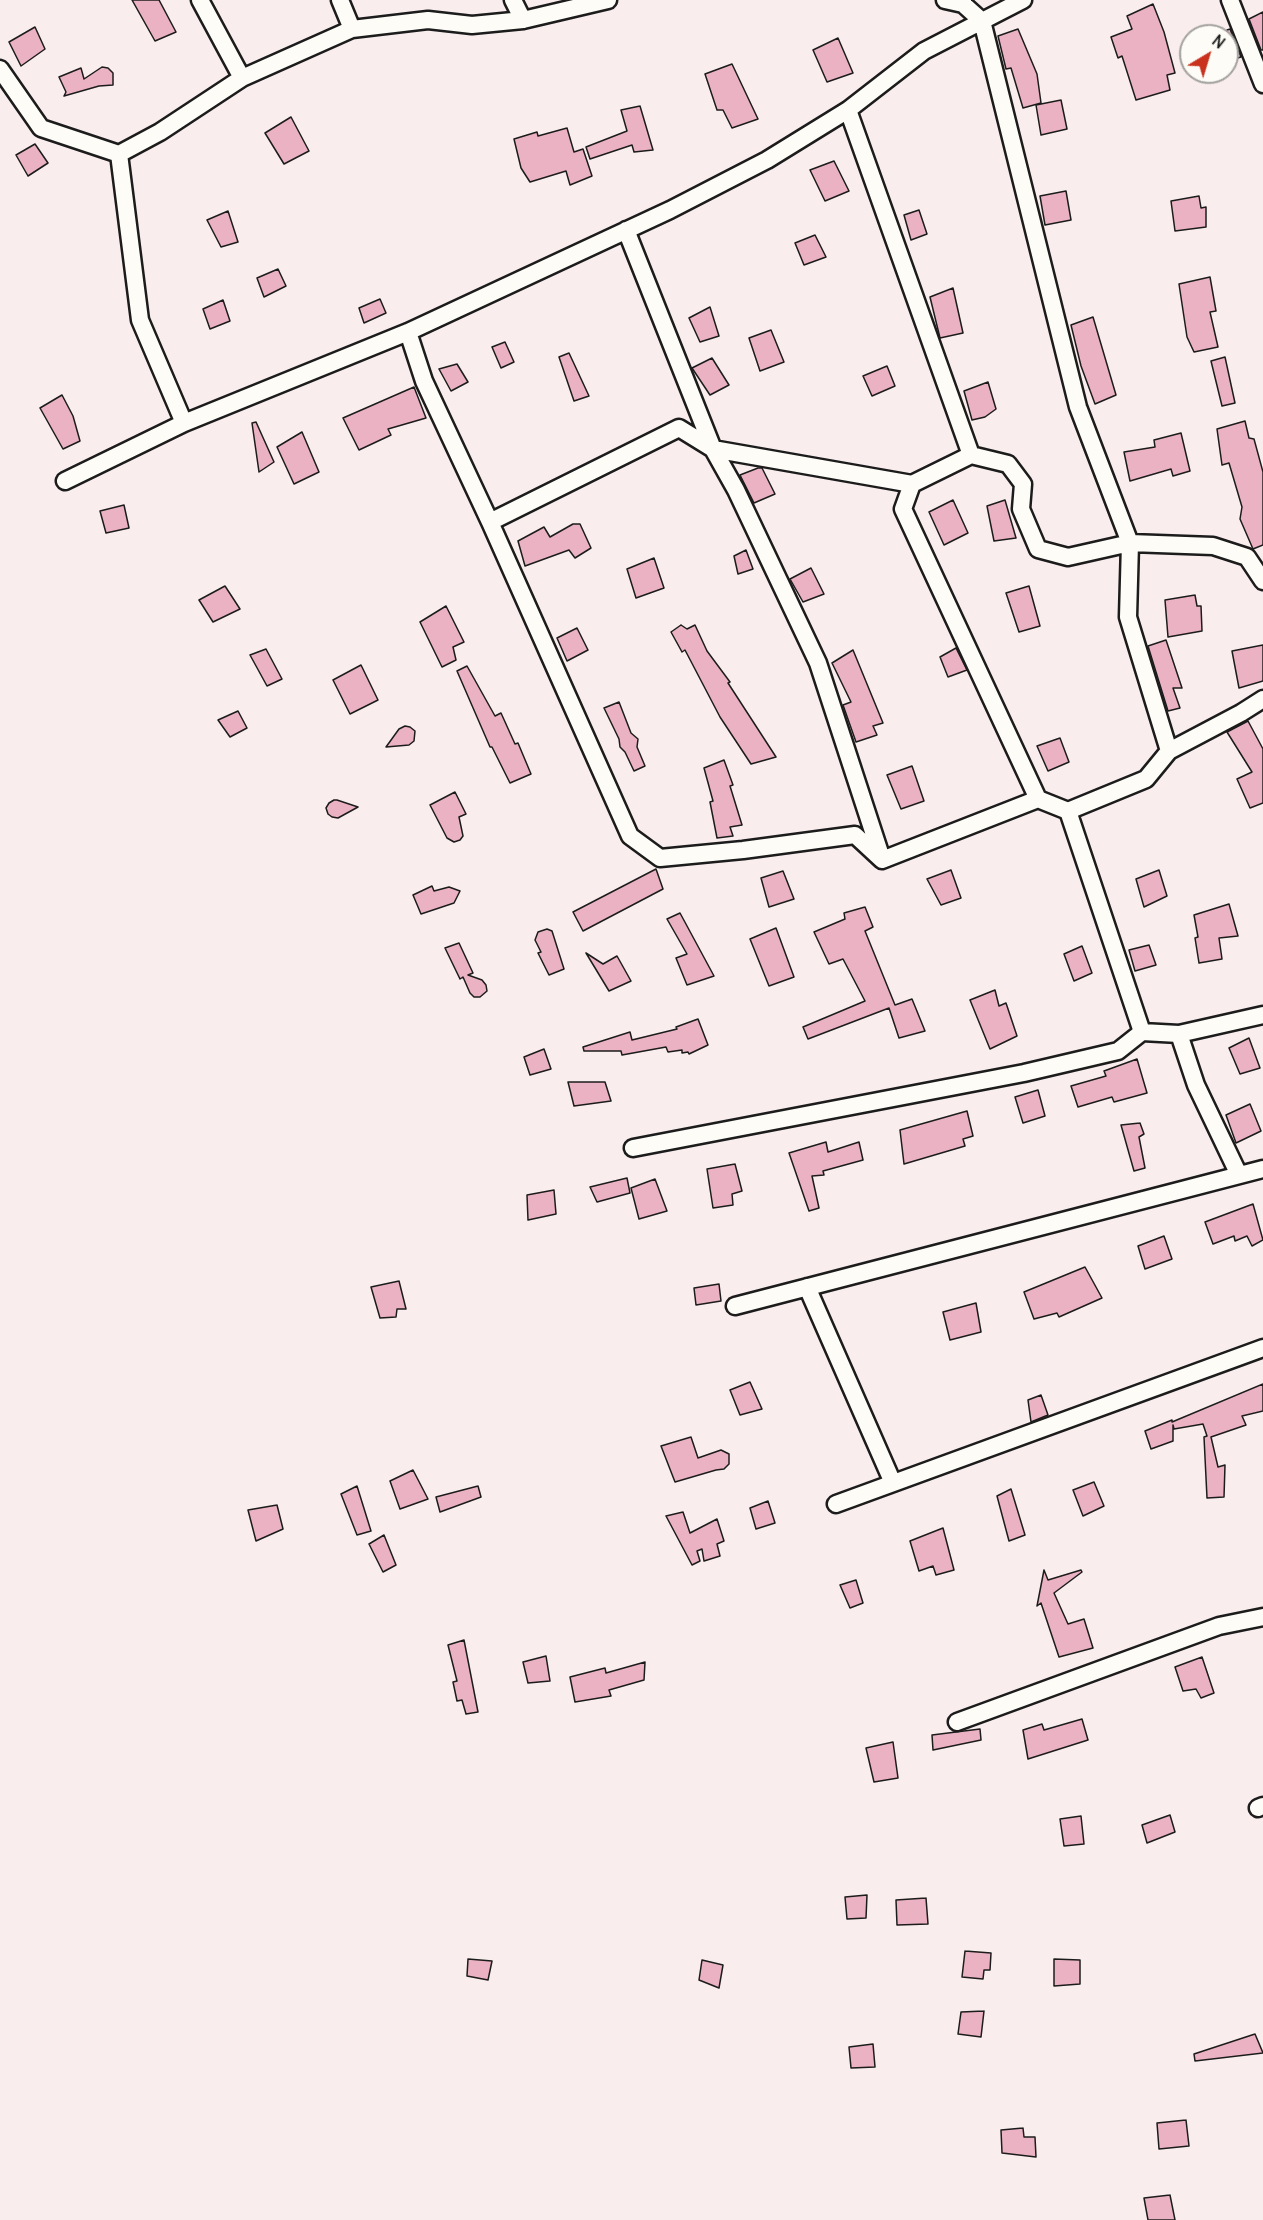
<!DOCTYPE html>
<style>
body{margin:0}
#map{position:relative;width:1263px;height:2220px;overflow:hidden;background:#f9eded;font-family:Delius,sans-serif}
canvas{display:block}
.north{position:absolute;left:1179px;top:24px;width:60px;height:60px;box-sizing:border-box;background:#fdfcf7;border:2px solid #a3a29f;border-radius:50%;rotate:38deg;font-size:16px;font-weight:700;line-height:24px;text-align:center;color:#1c1c1c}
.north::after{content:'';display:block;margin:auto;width:21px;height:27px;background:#c8321e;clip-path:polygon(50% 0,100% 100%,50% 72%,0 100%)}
</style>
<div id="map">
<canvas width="1263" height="2220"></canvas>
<div class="north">N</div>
</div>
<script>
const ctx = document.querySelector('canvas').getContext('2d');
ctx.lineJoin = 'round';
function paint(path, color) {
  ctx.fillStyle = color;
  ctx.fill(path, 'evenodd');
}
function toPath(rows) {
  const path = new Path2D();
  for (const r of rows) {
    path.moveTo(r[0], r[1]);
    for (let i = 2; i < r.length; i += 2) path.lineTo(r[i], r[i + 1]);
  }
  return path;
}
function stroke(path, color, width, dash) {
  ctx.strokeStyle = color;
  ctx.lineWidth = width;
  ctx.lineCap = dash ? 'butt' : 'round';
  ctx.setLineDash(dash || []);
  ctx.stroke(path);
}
const building = toPath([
 [132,0,159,0,176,32,155,41,132,0],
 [1153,4,1164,32,1175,73,1167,75,1170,90,1136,100,1122,56,1118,58,1111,37,1132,29,1127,16,1153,4],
 [1263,12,1263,50,1261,50,1249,19,1263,12],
 [35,27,45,49,21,66,9,42,35,27],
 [1018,29,1037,74,1041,103,1023,108,1011,68,1006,69,998,36,1018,29],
 [1230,29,1241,57,1227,61,1227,30,1230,29],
 [838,38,853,73,827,82,813,50,838,38],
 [732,64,758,119,732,128,723,110,717,110,705,74,732,64],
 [102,67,108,68,113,73,113,85,99,86,64,96,66,92,59,77,81,68,84,79,102,67],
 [1061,100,1067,129,1041,135,1036,105,1061,100],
 [640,106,653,150,634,152,632,145,590,159,586,147,627,131,621,110,640,106],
 [291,117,309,151,284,164,265,133,291,117],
 [567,128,574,152,583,149,592,176,570,185,566,171,530,182,521,168,514,139,537,132,538,136,567,128],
 [35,144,48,163,28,176,16,155,35,144],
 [834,161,849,191,825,201,810,170,834,161],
 [1066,191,1071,220,1045,225,1040,196,1066,191],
 [1199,196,1201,208,1206,207,1206,227,1175,231,1171,201,1199,196],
 [919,210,927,234,911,240,904,215,919,210],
 [228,211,238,242,221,247,207,220,228,211],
 [815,235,826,257,804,265,795,243,815,235],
 [278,269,286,286,264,297,257,278,278,269],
 [1210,277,1216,311,1210,312,1218,347,1194,352,1187,337,1179,284,1210,277],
 [953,288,963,333,940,338,930,297,953,288],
 [380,299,386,313,364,323,359,308,380,299],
 [223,300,230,321,210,329,203,309,223,300],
 [710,307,719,336,700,342,689,318,710,307],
 [1093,317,1116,395,1095,404,1081,366,1071,325,1093,317],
 [771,330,784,362,760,371,749,338,771,330],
 [505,342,514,362,501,368,492,347,505,342],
 [569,353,589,396,574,401,559,357,569,353],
 [1225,357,1235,403,1222,406,1211,361,1225,357],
 [712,358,729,385,710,395,692,368,712,358],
 [457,364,468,382,451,391,439,369,457,364],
 [887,366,895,386,872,396,863,376,887,366],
 [988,382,996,409,985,417,972,420,964,391,988,382],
 [414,387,426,418,388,429,391,435,359,450,343,418,414,387],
 [62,395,73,416,80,441,63,449,40,408,62,395],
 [1245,421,1249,438,1254,439,1263,472,1263,545,1253,549,1240,519,1242,507,1229,463,1222,465,1217,429,1245,421],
 [256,422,274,462,259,472,252,423,256,422],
 [302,432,319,472,294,484,277,447,302,432],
 [1181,433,1190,471,1173,476,1171,469,1130,481,1124,452,1155,447,1154,440,1181,433],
 [758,468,762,468,775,494,754,503,740,475,758,468],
 [953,500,968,533,944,545,929,512,953,500],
 [1005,500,1016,538,994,541,987,506,1005,500],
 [124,505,129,528,106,533,100,511,124,505],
 [573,524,580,524,591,548,575,558,569,550,525,566,518,541,544,527,550,537,573,524],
 [746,550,753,569,738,574,734,556,746,550],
 [654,558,664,588,636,598,627,569,654,558],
 [811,568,824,594,803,602,790,579,811,568],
 [225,586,240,609,213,622,199,600,225,586],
 [1029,586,1040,626,1019,632,1006,593,1029,586],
 [1195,595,1197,606,1201,606,1202,631,1168,637,1165,600,1195,595],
 [446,606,464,642,453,647,456,660,442,667,420,622,446,606],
 [681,625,687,629,695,625,707,651,730,682,728,683,776,757,751,764,720,717,685,650,682,652,671,632,681,625],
 [577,628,588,650,567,661,557,638,577,628],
 [1166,640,1182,688,1173,688,1180,708,1168,711,1148,646,1166,640],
 [1263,645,1263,681,1239,688,1232,651,1263,645],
 [956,648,967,670,948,677,940,657,956,648],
 [266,649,282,679,267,686,250,655,266,649],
 [853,650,883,723,873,726,877,735,856,742,843,705,851,702,832,663,853,650],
 [361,665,378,700,350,714,333,680,361,665],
 [467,666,495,716,501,713,515,744,518,743,531,774,510,783,492,747,490,747,457,671,467,666],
 [619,702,631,733,638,739,637,747,645,766,634,771,625,752,620,747,619,739,604,708,619,702],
 [238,711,247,728,230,737,218,720,238,711],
 [1248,721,1263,749,1263,803,1250,808,1237,779,1252,772,1227,732,1248,721],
 [405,726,410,727,415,731,414,741,409,745,386,747,399,729,405,726],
 [1060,738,1069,762,1048,771,1037,746,1060,738],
 [724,760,733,785,730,786,742,825,730,827,733,836,717,838,710,802,713,801,704,768,724,760],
 [912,766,924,801,901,809,887,775,912,766],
 [455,792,466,814,459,817,463,836,460,840,454,842,447,838,430,805,455,792],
 [334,800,337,800,358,807,338,818,332,817,328,814,326,808,329,803,334,800],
 [656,869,663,889,583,931,573,912,656,869],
 [951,870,961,898,941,905,927,879,951,870],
 [1159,870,1167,896,1144,907,1136,879,1159,870],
 [783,871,794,899,769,907,761,878,783,871],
 [432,886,434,891,449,887,460,891,454,903,421,914,413,895,432,886],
 [1229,904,1238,936,1219,938,1222,959,1199,963,1195,938,1198,937,1194,915,1229,904],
 [865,907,873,927,865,931,895,1005,912,999,925,1031,899,1038,889,1008,808,1039,803,1027,865,1001,843,959,829,964,814,932,845,919,844,913,865,907],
 [680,913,714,976,687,985,676,958,687,954,667,919,680,913],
 [776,928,794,977,769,986,750,939,776,928],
 [547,929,552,931,564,969,549,975,538,953,541,952,535,940,538,932,547,929],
 [459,943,473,973,468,975,482,980,486,985,487,991,480,997,474,997,470,993,463,977,460,979,445,948,459,943],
 [1149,945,1156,965,1135,971,1129,950,1149,945],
 [1082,946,1092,973,1074,981,1064,954,1082,946],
 [586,953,603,964,617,956,631,981,609,991,586,953],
 [995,990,999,1006,1006,1003,1017,1036,990,1049,970,1000,995,990],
 [698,1019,708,1045,689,1054,688,1052,682,1053,682,1050,668,1052,666,1047,622,1055,621,1051,584,1051,583,1047,630,1032,632,1040,677,1029,676,1027,698,1019],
 [1249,1038,1260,1068,1240,1074,1229,1048,1249,1038],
 [544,1049,551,1069,530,1075,524,1057,544,1049],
 [1137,1059,1147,1093,1114,1102,1112,1097,1078,1107,1071,1086,1106,1076,1104,1071,1137,1059],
 [568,1082,605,1082,611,1101,574,1106,568,1082],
 [1038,1090,1045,1116,1023,1123,1015,1097,1038,1090],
 [1250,1104,1261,1131,1236,1143,1226,1115,1250,1104],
 [967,1111,973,1136,963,1139,965,1146,904,1164,900,1130,967,1111],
 [1140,1123,1144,1134,1139,1137,1145,1168,1134,1171,1121,1125,1140,1123],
 [826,1142,828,1152,859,1142,863,1160,823,1171,824,1175,812,1176,819,1208,809,1211,789,1153,826,1142],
 [735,1164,742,1191,732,1194,733,1205,713,1208,707,1169,735,1164],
 [627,1178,630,1193,597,1202,590,1187,627,1178],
 [655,1179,667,1211,639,1219,631,1188,655,1179],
 [554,1190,556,1214,528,1220,527,1195,554,1190],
 [1253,1204,1263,1240,1252,1246,1247,1236,1235,1241,1234,1236,1213,1244,1205,1222,1253,1204],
 [1164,1236,1172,1259,1145,1269,1138,1246,1164,1236],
 [1085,1267,1102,1298,1059,1317,1057,1313,1034,1319,1024,1292,1085,1267],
 [399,1281,406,1309,397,1309,396,1317,380,1318,371,1287,399,1281],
 [719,1284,721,1301,696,1305,694,1288,719,1284],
 [976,1303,981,1332,950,1340,943,1312,976,1303],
 [750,1382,762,1409,740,1415,730,1390,750,1382],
 [1263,1384,1263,1411,1242,1416,1246,1425,1211,1437,1218,1467,1225,1465,1224,1497,1207,1498,1204,1437,1207,1436,1203,1424,1174,1429,1173,1425,1173,1441,1151,1449,1145,1431,1172,1420,1172,1422,1263,1384],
 [1041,1395,1048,1415,1031,1422,1028,1400,1041,1395],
 [691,1437,698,1458,721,1450,729,1454,729,1464,724,1469,716,1470,675,1482,661,1446,691,1437],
 [413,1470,428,1499,400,1509,390,1481,413,1470],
 [1094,1482,1104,1506,1083,1516,1073,1490,1094,1482],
 [357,1486,371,1531,357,1535,341,1494,357,1486],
 [478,1486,481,1497,440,1512,436,1497,478,1486],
 [1011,1489,1025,1535,1009,1541,997,1496,1011,1489],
 [768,1501,775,1523,756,1529,750,1508,768,1501],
 [277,1505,283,1529,256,1541,248,1510,277,1505],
 [683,1512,690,1533,717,1519,724,1541,717,1544,720,1556,704,1561,702,1549,697,1551,700,1561,692,1565,666,1516,683,1512],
 [943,1528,954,1570,936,1575,933,1566,919,1571,910,1541,943,1528],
 [384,1535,396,1565,383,1572,369,1544,384,1535],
 [1044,1570,1048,1580,1081,1570,1082,1572,1054,1593,1068,1624,1084,1619,1093,1648,1059,1657,1041,1603,1037,1606,1044,1570],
 [856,1580,863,1603,850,1608,840,1585,856,1580],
 [464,1640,478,1712,466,1714,462,1700,457,1701,453,1682,457,1681,448,1645,464,1640],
 [546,1656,550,1681,528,1683,523,1662,546,1656],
 [1202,1657,1214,1693,1201,1698,1196,1689,1183,1691,1175,1667,1202,1657],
 [645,1662,644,1680,609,1690,611,1696,575,1702,570,1677,605,1668,606,1673,645,1662],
 [1082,1719,1088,1740,1028,1759,1023,1730,1042,1724,1044,1730,1082,1719],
 [980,1729,981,1740,933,1750,932,1735,980,1729],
 [893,1742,898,1778,874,1782,866,1748,893,1742],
 [1170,1815,1175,1832,1147,1843,1142,1825,1170,1815],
 [1081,1816,1084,1844,1064,1846,1060,1819,1081,1816],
 [867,1895,866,1918,847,1919,845,1897,867,1895],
 [926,1898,928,1924,897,1925,896,1900,926,1898],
 [965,1951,991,1953,990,1970,984,1970,983,1979,962,1977,965,1951],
 [468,1959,492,1961,488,1980,467,1976,468,1959],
 [1054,1959,1080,1960,1080,1984,1054,1986,1054,1959],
 [702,1960,723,1965,719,1988,699,1980,702,1960],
 [984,2011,981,2037,958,2034,961,2012,984,2011],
 [1255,2034,1263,2053,1195,2061,1194,2054,1255,2034],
 [873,2044,875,2067,851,2068,849,2047,873,2044],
 [1186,2120,1189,2146,1159,2149,1157,2123,1186,2120],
 [1023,2128,1024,2137,1035,2137,1036,2157,1002,2153,1001,2130,1023,2128],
 [1170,2195,1175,2220,1148,2220,1144,2198,1170,2195]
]);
const minor = toPath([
 [200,0,242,78],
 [340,0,352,29],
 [513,0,523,20],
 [945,0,963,4],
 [963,0,963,4,982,21,1078,407,1130,543,1128,617,1169,751],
 [1230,0,1263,84],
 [0,69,41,128,119,154,140,320,184,423],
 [848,110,971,455,1008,464,1023,484,1021,509,1038,549,1068,557,1130,543,1213,546,1247,557,1263,581],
 [119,154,160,132,242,78,352,29,428,20,472,25,523,20,608,0],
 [626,230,713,449,736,490,818,663,882,859],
 [408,332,424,381,490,522],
 [971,455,912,484,903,509,1038,799,1068,811],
 [65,481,184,423,408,332,670,210,767,160,848,110,924,51,1023,0],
 [912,484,713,449,679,428,490,522,630,836,660,858,743,850,855,835,882,860,1038,799],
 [1142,1032,1068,811,1146,779,1169,751,1241,713,1263,699],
 [1179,1034,1263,1015],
 [633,1148,1024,1073,1118,1051,1142,1032,1179,1034,1196,1085,1239,1175],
 [807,1287,893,1483],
 [735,1306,1263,1169],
 [836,1504,1263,1348],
 [957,1722,1219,1626,1263,1617],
 [1258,1808,1263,1806]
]);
paint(building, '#ebb2c3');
stroke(building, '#1c1c1c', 1.5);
stroke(minor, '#1c1c1c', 21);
stroke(minor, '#fdfcf7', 16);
</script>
